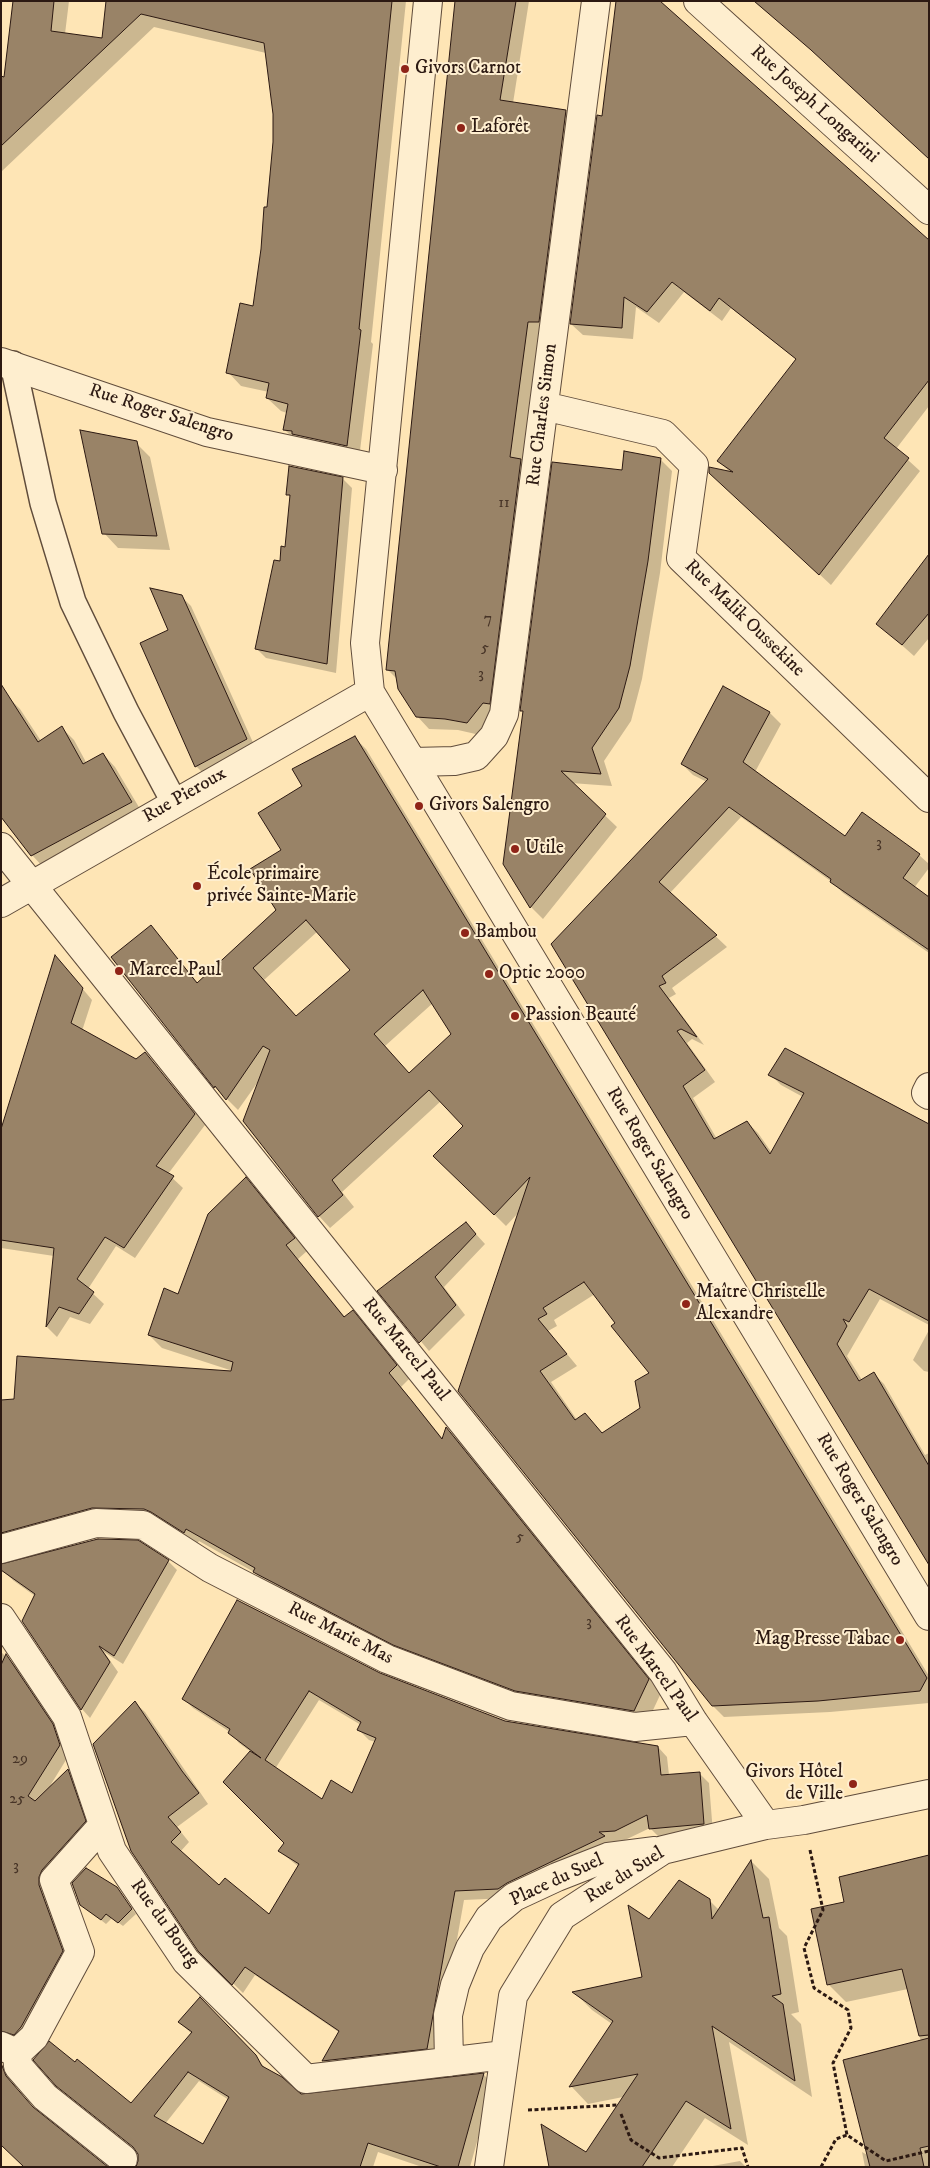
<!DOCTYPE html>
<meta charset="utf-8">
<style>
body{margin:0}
#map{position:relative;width:930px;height:2168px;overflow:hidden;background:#fee5b5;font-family:"IM FELL DW Pica",serif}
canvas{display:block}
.frame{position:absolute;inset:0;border:2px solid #2c1912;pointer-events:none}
</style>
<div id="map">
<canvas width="930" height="2168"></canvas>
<div class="frame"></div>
</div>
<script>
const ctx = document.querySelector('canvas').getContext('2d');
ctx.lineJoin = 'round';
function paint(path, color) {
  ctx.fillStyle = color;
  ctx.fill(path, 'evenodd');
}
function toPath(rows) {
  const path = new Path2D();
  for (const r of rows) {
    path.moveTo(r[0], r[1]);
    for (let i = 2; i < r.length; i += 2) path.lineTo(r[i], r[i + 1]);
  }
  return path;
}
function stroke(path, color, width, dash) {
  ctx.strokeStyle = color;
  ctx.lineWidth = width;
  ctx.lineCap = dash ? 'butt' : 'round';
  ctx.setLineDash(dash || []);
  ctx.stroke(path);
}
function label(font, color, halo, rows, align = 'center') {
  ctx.font = font + ' "IM FELL DW Pica",serif';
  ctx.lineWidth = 4;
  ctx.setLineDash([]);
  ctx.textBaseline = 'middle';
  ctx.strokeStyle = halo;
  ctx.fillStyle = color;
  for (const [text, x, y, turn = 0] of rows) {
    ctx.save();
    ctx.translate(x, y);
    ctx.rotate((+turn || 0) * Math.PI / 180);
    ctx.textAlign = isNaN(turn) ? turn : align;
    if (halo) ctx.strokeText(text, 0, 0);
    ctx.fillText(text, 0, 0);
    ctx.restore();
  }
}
const shadow = toPath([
 [14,1,69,1,65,34,103,39,107,1,406,1,371,342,373,344,359,459,297,442,284,429,287,413,281,411,267,398,269,392,241,386,228,372,254,307,268,208,274,143,275,114,266,53,154,27,1,172,1,78,5,78],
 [456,1,529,1,513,103,566,111,578,123,540,333,522,462,533,472,501,716,480,735,458,730,429,729,417,716,398,680,388,670],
 [753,1,929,1,929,159,794,34],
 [598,116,929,242,929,406,896,449,920,471,831,585,722,484,730,472,718,461,797,360,731,308,722,321,684,292,659,323,636,307,633,339,583,335,571,324],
 [136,443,150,457,170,550,118,548,104,533],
 [660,459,672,471,660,573,642,679,631,721,604,761,612,786,571,783,617,827,543,919,531,907,524,713,522,710,623,471],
 [342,478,352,488,336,673,266,658,257,649,286,548,291,498,288,494],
 [929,556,929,638,914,656,878,624],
 [181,596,191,606,256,749,206,776,196,766,141,644,170,630],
 [723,688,770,713,781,724,755,772,845,838,863,814,919,855,929,864,929,868,914,888,929,898,929,953,843,893,832,882,741,817,670,893,727,947,672,988,676,994,669,998,704,1045,692,1039,687,1043,715,1082,693,1098,717,1139,747,1122,758,1133,772,1153,803,1097,781,1085,770,1074,929,1124,929,1325,880,1299,847,1356,862,1380,873,1373,884,1384,925,1455,929,1453,929,1564,553,944,707,782,693,775,682,764],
 [8,697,20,709,41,741,62,728,74,740,87,764,103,754,115,767,143,814,44,868,32,855],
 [355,738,366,749,929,1676,929,1703,830,1712,724,1717,712,1705,459,1391,520,1211,506,1226,435,1156,465,1126,441,1101,342,1192,354,1207,330,1228,319,1216,245,1121,260,1079,238,1110,215,1087,113,957,151,927,198,983,277,910,282,850,304,786],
 [318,931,352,970,297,1017,264,980],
 [433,1003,452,1035,409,1074,385,1046],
 [595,1294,651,1373,642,1409,603,1434,577,1420,551,1382,577,1366,548,1331,557,1326,554,1320],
 [65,968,92,1000,82,1031,136,1061,145,1053,205,1125,168,1174,183,1188,135,1258,116,1246,88,1289,104,1304,90,1324,70,1317,57,1337,47,1327,54,1256,1,1248,1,1134],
 [246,1179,259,1192,307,1251,298,1259,345,1317,352,1312,365,1325,409,1379,401,1387,443,1439,447,1429,459,1441,661,1693,647,1723,529,1703,408,1657,267,1585,254,1572,199,1541,197,1544,166,1524,1,1536,1,1401,236,1372,162,1348,149,1335,179,1295],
 [475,1233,485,1244,444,1287,465,1315,429,1351,379,1291],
 [929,1330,929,1372,924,1371,913,1360],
 [138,1542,168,1561,177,1570,123,1664,104,1652,118,1672,90,1718,82,1709,23,1621,35,1596,14,1581,4,1572],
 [1,1652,16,1666,62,1735,69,1755,50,1786,68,1770,77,1780,95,1832,52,1880,72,1961,31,2037,1,2043],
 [379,1674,505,1722,658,1747,667,1757,669,1775,699,1773,709,1783,713,1833,660,1838,650,1828,625,1840,609,1842,614,1846,508,1898,464,1900,436,2058,333,2070,323,2061,340,2033,255,1975,243,1993,199,1950,132,1851,135,1703,145,1712,208,1804,177,1827,189,1842,180,1852,219,1887,269,1915,299,1867,279,1851,285,1843,224,1782,251,1752,239,1743,230,1732,193,1708,183,1698],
 [319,1700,361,1725,359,1730,369,1740,375,1742,352,1795,322,1801,275,1769],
 [929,1856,929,2167,865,2167,862,2152,869,2156,921,2042,908,1989,846,2002,828,1984,846,1903],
 [752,1862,769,1879,779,1928,787,1936,799,2012,791,2014,801,2024,812,2097,729,2042,748,2145,705,2118,672,2167,551,2167,586,2154,623,2097,588,2104,571,2086,612,2024,592,2010,575,1993,643,1978,649,1921,709,1900,719,1910],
 [117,1888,136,1914,123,1926,112,1918,106,1924,83,1906],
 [210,2008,268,2071,301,2095,483,2074,493,2084,470,2167,422,2167,378,2152,373,2167,137,2167,140,2161,138,2151,57,2085,131,2105,192,2034,179,2022],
 [199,2081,229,2100,203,2146,165,2124],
 [1,2064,12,2075,16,2088,1,2144],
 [740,2161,746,2167,707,2167]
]);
const building = toPath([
 [13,1,54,1,51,31,102,38,106,1,392,1,359,329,361,330,347,446,292,434,292,431,283,430,288,404,266,398,269,383,226,373,240,303,253,306,261,249,264,207,267,207,273,142,273,114,264,43,141,14,1,146,1,76,4,77,13,1],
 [455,1,516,1,500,100,566,110,539,322,528,322,510,457,521,459,490,704,483,703,467,723,445,719,416,717,398,689,395,671,386,670,455,1],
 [616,1,660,1,929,240,929,380,884,438,909,458,819,575,709,473,709,467,733,472,717,461,796,359,719,298,710,311,672,282,647,312,624,297,622,328,570,324,597,115,602,116,616,1],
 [754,1,929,1,929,159,811,50,754,1],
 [80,430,137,441,157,536,102,534,80,430],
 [624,451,661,458,648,561,630,666,619,708,592,748,601,774,561,771,606,814,530,908,503,864,523,711,520,711,552,462,622,470,624,451],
 [289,466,343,477,327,664,255,649,274,560,280,561,281,546,285,547,290,495,286,495,289,466],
 [929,554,929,613,902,645,876,624,929,554],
 [150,588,182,595,247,739,195,767,140,643,168,630,150,588],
 [1,684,38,742,62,726,83,764,103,753,132,802,31,856,1,817,1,684],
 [723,686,770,712,743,762,845,836,862,812,920,854,903,878,929,897,929,950,830,882,831,879,729,807,659,882,717,935,662,976,666,983,659,986,697,1037,681,1029,677,1031,705,1070,683,1086,714,1139,747,1121,770,1154,804,1093,768,1075,785,1048,929,1124,929,1321,869,1289,849,1322,843,1319,847,1326,837,1344,859,1381,874,1372,929,1466,929,1565,551,944,708,779,681,764,723,686],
 [355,736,927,1678,920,1691,818,1701,712,1706,458,1391,530,1177,494,1215,433,1156,463,1126,429,1090,332,1180,343,1195,318,1217,243,1121,270,1050,263,1046,226,1100,215,1086,214,1088,111,957,151,925,197,983,276,910,250,869,281,850,258,813,302,786,292,769,355,736],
 [306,920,350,970,296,1016,253,968,306,920],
 [423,990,451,1034,409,1073,374,1034,423,990],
 [584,1282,615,1323,611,1326,649,1373,635,1381,640,1408,602,1433,585,1413,575,1420,540,1371,567,1354,538,1319,547,1314,543,1308,584,1282],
 [55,955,83,988,71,1023,136,1059,145,1052,195,1114,156,1166,174,1176,124,1248,105,1237,77,1279,94,1292,79,1314,59,1307,46,1327,54,1248,1,1240,1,1129,55,955],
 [246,1177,295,1238,286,1245,344,1317,353,1310,397,1365,389,1373,412,1401,442,1439,446,1427,649,1679,634,1711,515,1691,393,1645,253,1572,255,1568,186,1529,184,1533,151,1512,144,1509,92,1508,1,1533,1,1400,14,1399,17,1356,231,1371,233,1362,148,1335,164,1288,178,1294,208,1214,246,1177],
 [466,1222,476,1234,435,1277,456,1305,419,1343,377,1291,466,1222],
 [98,1539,138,1540,169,1560,114,1656,99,1646,110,1662,81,1710,22,1621,35,1594,1,1570,1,1564,98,1539],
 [237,1600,380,1673,505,1721,658,1746,661,1775,700,1772,704,1824,649,1829,647,1815,615,1831,599,1832,605,1836,507,1883,498,1889,455,1891,427,2049,322,2061,339,2031,245,1967,232,1985,198,1951,131,1851,93,1744,135,1701,182,1771,199,1793,168,1817,181,1832,171,1842,219,1885,225,1878,269,1914,299,1864,278,1851,284,1843,223,1782,250,1751,261,1758,228,1733,230,1729,182,1699,237,1600],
 [309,1691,361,1722,357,1730,376,1738,352,1793,331,1780,322,1799,265,1760,309,1691],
 [6,1654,53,1724,60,1745,28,1796,35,1801,68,1769,86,1821,42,1870,39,1877,39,1885,63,1951,21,2027,14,2035,1,2031,1,1665,6,1654],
 [929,1855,929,2035,919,2036,902,1969,827,1985,811,1909,844,1902,839,1877,929,1855],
 [751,1860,763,1918,769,1917,781,1994,772,1996,783,2004,795,2081,712,2026,731,2129,686,2101,642,2167,549,2167,541,2124,586,2152,638,2074,569,2087,613,2021,572,1992,642,1977,628,1905,649,1919,679,1880,710,1899,712,1919,751,1860],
 [86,1868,117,1887,132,1909,118,1923,106,1914,101,1920,80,1905,72,1883,86,1868],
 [200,1997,256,2055,262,2066,282,2077,301,2094,484,2073,458,2167,441,2167,368,2143,360,2167,136,2167,138,2161,138,2154,133,2147,56,2086,33,2060,49,2041,75,2062,77,2059,131,2103,192,2032,178,2022,200,1997],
 [188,2072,229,2097,203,2144,154,2116,188,2072],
 [929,2038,929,2146,920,2148,924,2167,870,2167,843,2060,929,2038],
 [1,2063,6,2076,33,2107,108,2167,24,2167,1,2145,1,2063]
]);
const path = toPath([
 [810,1850,823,1910,804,1948,814,1988,848,2010,851,2028,833,2063,847,2135,886,2161,929,2151],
 [528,2110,617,2105],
 [621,2114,631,2140,659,2158,742,2148,748,2167],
 [821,2167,836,2139,847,2135]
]);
const pedestrian = toPath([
 [13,364,43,503,73,602,126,712,174,802]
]);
const minor = toPath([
 [428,1,365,643,370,692,929,1616],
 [698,1,929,210],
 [1,362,207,432,383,470],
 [544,406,663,434,694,465,681,558,929,798],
 [413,762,454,761,476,756,494,736,504,714,596,1],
 [1,847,663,1672,693,1721,766,1825],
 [1,903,370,692],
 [929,1087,926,1093,929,1095],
 [1,1549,96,1523,143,1525,210,1568,387,1659,511,1706,635,1727,693,1721],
 [1,1618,67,1717,112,1851,186,1961,306,2079,504,2055],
 [1,2046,17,2053,34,2037,80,1952,54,1880,103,1825],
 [17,2053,18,2066,45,2097,123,2159],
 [449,2062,448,2015,455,1985,470,1948,489,1918,514,1897,557,1877,608,1857,655,1851],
 [489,2167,513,1996,562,1916,663,1850,766,1825,804,1820,929,1794]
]);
const markers = [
 [405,69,5,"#8f2418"],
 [461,128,5,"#8f2418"],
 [419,806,5,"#8f2418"],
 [515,849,5,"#8f2418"],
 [197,886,5,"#8f2418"],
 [465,933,5,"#8f2418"],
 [119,971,5,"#8f2418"],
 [489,974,5,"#8f2418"],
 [515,1016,5,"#8f2418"],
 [686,1304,5,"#8f2418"],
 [900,1640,5,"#8f2418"],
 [853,1784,5,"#8f2418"]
];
const numberNames = [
 ["11",504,504],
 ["7",488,620],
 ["5",485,649],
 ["3",481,675],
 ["3",879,844],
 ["5",520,1538],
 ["3",589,1623],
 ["29",20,1760],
 ["25",17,1800],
 ["3",16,1867]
];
const poiNames = [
 ["Givors Carnot",415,69],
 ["Laforêt",471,128],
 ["Givors Salengro",429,806],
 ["Utile",525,849],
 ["École primaire",207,875],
 ["privée Sainte-Marie",207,897],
 ["Bambou",475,933],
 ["Marcel Paul",129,971],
 ["Optic 2000",499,974],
 ["Passion Beauté",525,1016],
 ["Maître Christelle",696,1293],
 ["Alexandre",696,1315],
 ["Mag Presse Tabac",890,1640,"right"],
 ["Givors Hôtel",843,1773,"right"],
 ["de Ville",843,1795,"right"]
];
const streetNames = [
 ["Rue Joseph Longarini",814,105,42],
 ["Rue Roger Salengro",161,414,18],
 ["Rue Charles Simon",543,415,-83],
 ["Rue Malik Oussekine",744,619,44],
 ["Rue Pieroux",185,796,-30],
 ["Rue Roger Salengro",649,1154,59],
 ["Rue Marcel Paul",405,1350,51],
 ["Rue Roger Salengro",859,1500,59],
 ["Rue Marie Mas",340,1634,27],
 ["Rue Marcel Paul",655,1669,54],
 ["Rue du Suel",625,1876,-32],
 ["Place du Suel",557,1881,-25],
 ["Rue du Bourg",164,1924,54]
];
paint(shadow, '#0003');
paint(building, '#998367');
stroke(building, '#2c1912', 1);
stroke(pedestrian, '#604c3b', 28);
stroke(minor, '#604c3b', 30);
stroke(path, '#2c1912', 3, [4, 2.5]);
stroke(pedestrian, '#feeecf', 25);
stroke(minor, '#feeecf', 28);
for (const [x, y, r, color] of markers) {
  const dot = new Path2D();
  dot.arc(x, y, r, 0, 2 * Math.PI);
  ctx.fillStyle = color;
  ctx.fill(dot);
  stroke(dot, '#feeecf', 2);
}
label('16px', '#473427', null, numberNames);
label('19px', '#2c1912', '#feeecf', poiNames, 'left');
label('19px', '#2c1912', '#feeecf', streetNames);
</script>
